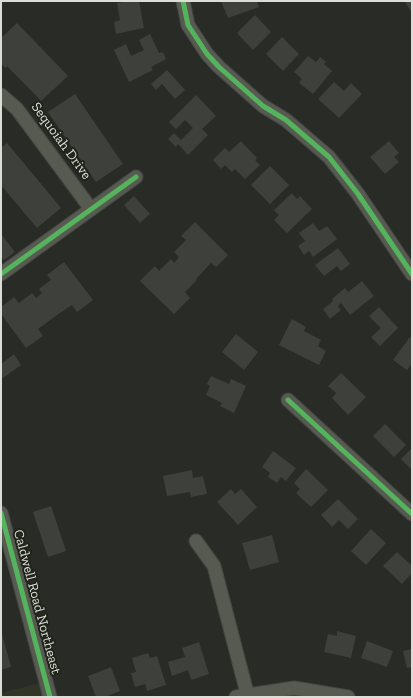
<!DOCTYPE html>
<style>
body{margin:0}
#map{position:relative;width:413px;height:698px;overflow:hidden;background:#292b26;font-family:"Zilla Slab",serif}
canvas{display:block}
.frame{position:absolute;inset:0;border:2px solid #dbddd7;pointer-events:none}
</style>
<div id="map">
<canvas width="413" height="698"></canvas>
<div class="frame"></div>
</div>
<script>
const ctx = document.querySelector('canvas').getContext('2d');
ctx.lineJoin = 'round';
function paint(path, color) {
  ctx.fillStyle = color;
  ctx.fill(path, 'evenodd');
}
function toPath(rows) {
  const path = new Path2D();
  for (const r of rows) {
    path.moveTo(r[0], r[1]);
    for (let i = 2; i < r.length; i += 2) path.lineTo(r[i], r[i + 1]);
  }
  return path;
}
function stroke(path, color, width, dash) {
  ctx.strokeStyle = color;
  ctx.lineWidth = width;
  ctx.lineCap = dash ? 'butt' : 'round';
  ctx.setLineDash(dash || []);
  ctx.stroke(path);
}
function label(font, color, halo, rows, align = 'center') {
  ctx.font = font + ' "Zilla Slab",serif';
  ctx.lineWidth = 4;
  ctx.setLineDash([]);
  ctx.textBaseline = 'middle';
  ctx.strokeStyle = halo;
  ctx.fillStyle = color;
  for (const [text, x, y, turn = 0] of rows) {
    ctx.save();
    ctx.translate(x, y);
    ctx.rotate((+turn || 0) * Math.PI / 180);
    ctx.textAlign = isNaN(turn) ? turn : align;
    if (halo) ctx.strokeText(text, 0, 0);
    ctx.fillText(text, 0, 0);
    ctx.restore();
  }
}
const built = toPath([
 [52,680,56,697,1,697,1,693]
]);
const building = toPath([
 [128,1,139,1,144,28,116,34,114,22,120,20,117,3],
 [221,1,257,1,259,7,228,18],
 [406,1,412,1,412,13,405,2],
 [255,15,271,32,253,50,237,33],
 [17,23,68,76,41,101,7,66,5,68,1,63,1,38],
 [150,34,159,53,163,52,166,59,151,67,153,70,129,82,114,50,126,44,131,56,144,50,139,40],
 [282,37,299,54,283,71,266,54],
 [308,56,316,62,320,57,326,62,324,64,332,71,313,94,299,83,302,79,294,72],
 [167,70,185,90,175,99,162,84,156,90,151,84],
 [334,82,344,91,351,83,362,94,339,118,318,99],
 [75,94,123,164,96,182,48,112],
 [196,95,216,116,202,129,208,135,188,155,178,144,176,147,168,139,174,133,181,140,193,128,185,120,176,129,169,122],
 [241,141,257,158,255,160,260,165,245,179,235,169,232,172,225,165,221,169,213,160,225,148,229,152],
 [389,141,399,153,394,157,399,162,385,174,370,157],
 [7,143,61,208,37,228,1,185,1,148],
 [270,166,289,185,270,204,251,185],
 [292,193,297,199,300,196,312,209,287,233,274,220,279,215,274,210],
 [134,196,150,214,140,223,124,205],
 [195,222,228,255,216,267,211,263,196,279,197,280,185,292,190,298,174,314,140,281,155,266,159,271,171,259,174,263,179,257,174,252,186,240,181,236],
 [313,223,319,231,327,226,337,239,313,257,309,251,304,255,298,246,305,241,299,233],
 [1,234,15,252,4,260,1,256],
 [338,248,350,264,341,271,337,266,324,276,315,265],
 [64,262,93,300,77,312,72,305,57,315,38,329,43,336,26,348,1,314,1,307,14,297,19,303,32,293,36,298,42,293,39,289,51,280,47,275],
 [362,281,374,296,350,315,341,303,338,306,341,310,330,319,323,309,333,301,332,299,345,288,348,292],
 [379,307,398,328,380,346,371,337,381,328,369,316],
 [292,319,306,327,304,331,321,340,318,346,326,351,319,365,279,345],
 [236,334,258,352,244,370,222,352],
 [410,337,412,338,412,364,407,370,393,360],
 [14,354,21,365,3,378,1,375,1,364],
 [341,373,366,397,348,415,332,398,336,393,328,386],
 [211,376,229,384,231,379,246,386,234,413,220,406,222,403,206,395,210,386,207,384],
 [385,424,406,445,394,457,373,436],
 [412,448,412,470,401,459],
 [273,451,296,468,286,481,281,477,277,483,268,477,270,473,262,467],
 [306,469,328,490,311,507,296,493,300,489,294,483],
 [192,470,193,478,203,476,207,494,191,497,190,492,167,496,163,476],
 [231,489,235,494,241,489,257,507,238,525,217,502],
 [338,499,358,519,348,529,339,520,332,527,321,515],
 [51,506,66,551,48,557,33,512],
 [371,529,386,543,366,565,351,551],
 [272,535,279,562,250,570,242,543],
 [397,552,412,566,412,573,402,584,383,566],
 [1,630,11,667,1,670],
 [337,631,356,636,351,658,324,652,328,634,337,636],
 [367,641,393,651,387,667,361,658],
 [199,642,209,674,191,680,188,670,172,676,168,662,185,657,182,648],
 [412,649,412,667,407,668,403,651],
 [148,653,150,658,157,656,166,685,147,691,145,684,135,687,131,673,136,672,132,658],
 [111,667,120,691,105,697,96,697,88,676]
]);
const minor = toPath([
 [183,1,188,25,207,54,219,67,263,106,286,120,329,157,358,194,412,274],
 [1,95,17,109,91,209],
 [1,274,136,177],
 [288,400,412,514],
 [1,513,50,697],
 [196,541,214,566,248,697],
 [236,697,294,688,348,697]
]);
const cycleway = toPath([
 [183,1,188,25,207,54,219,67,263,106,286,120,329,157,358,194,412,274],
 [1,274,136,177],
 [288,400,412,514],
 [1,513,50,697]
]);
const streetNames = [
 ["Sequoiah Drive",61,141,54],
 ["Caldwell Road Northeast",37,602,75]
];
paint(built, '#303528');
paint(building, '#3e403b');
stroke(minor, '#454743', 15);
stroke(minor, '#565a50', 13);
stroke(cycleway, '#56b35d', 5);
label('14px', '#dbddd7', '#20241b', streetNames);
</script>
